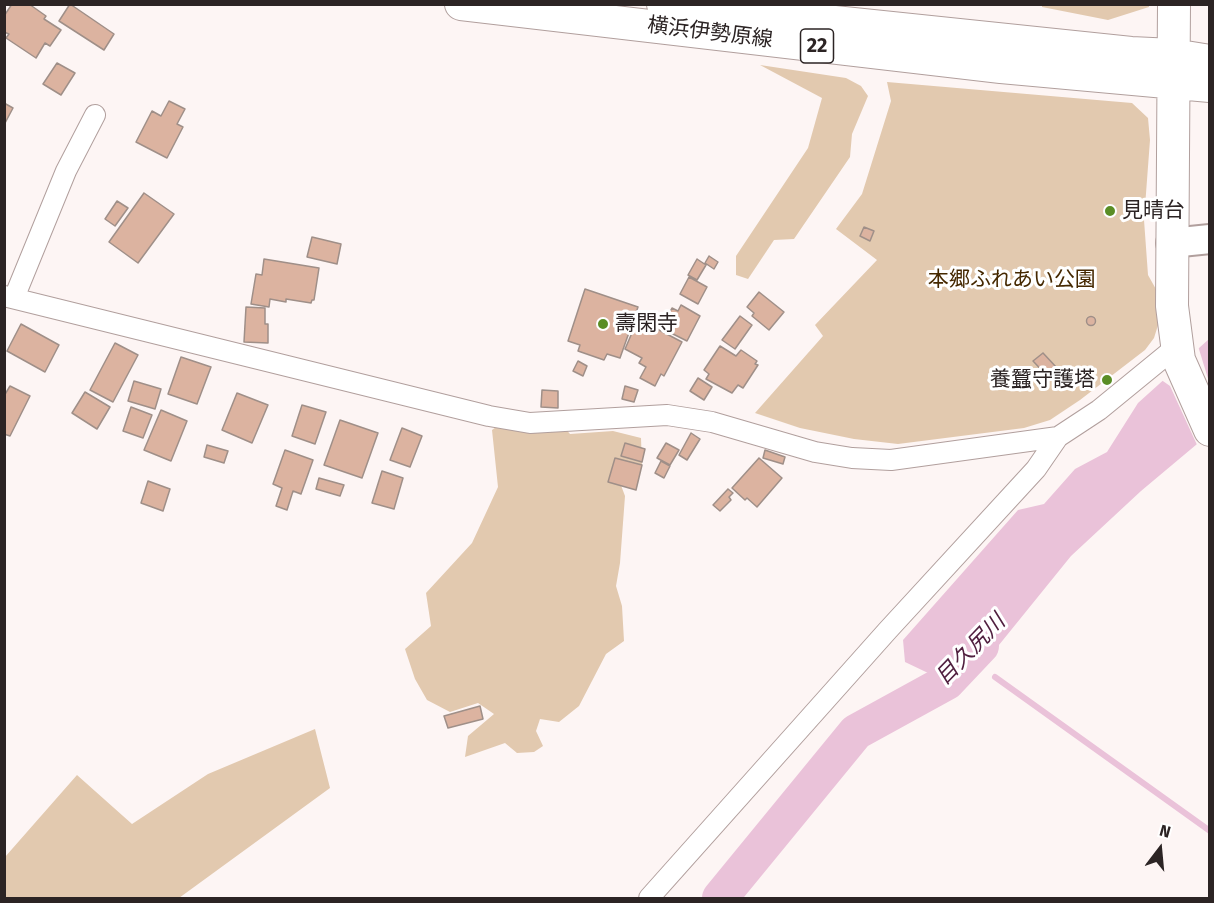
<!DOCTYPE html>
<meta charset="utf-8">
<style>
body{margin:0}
#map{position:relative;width:1214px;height:903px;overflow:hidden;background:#fdf5f4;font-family:"Fira Sans",sans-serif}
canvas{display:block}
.frame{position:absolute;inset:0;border:6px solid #2c2424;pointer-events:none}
.north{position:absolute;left:1130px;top:819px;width:60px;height:60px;-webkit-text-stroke:4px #fff;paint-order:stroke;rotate:16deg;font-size:16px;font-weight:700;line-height:24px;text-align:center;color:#2c2424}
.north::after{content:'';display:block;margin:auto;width:21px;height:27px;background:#2c2424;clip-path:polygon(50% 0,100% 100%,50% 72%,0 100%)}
</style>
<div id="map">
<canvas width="1214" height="903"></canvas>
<div class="frame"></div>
<div class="north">N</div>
</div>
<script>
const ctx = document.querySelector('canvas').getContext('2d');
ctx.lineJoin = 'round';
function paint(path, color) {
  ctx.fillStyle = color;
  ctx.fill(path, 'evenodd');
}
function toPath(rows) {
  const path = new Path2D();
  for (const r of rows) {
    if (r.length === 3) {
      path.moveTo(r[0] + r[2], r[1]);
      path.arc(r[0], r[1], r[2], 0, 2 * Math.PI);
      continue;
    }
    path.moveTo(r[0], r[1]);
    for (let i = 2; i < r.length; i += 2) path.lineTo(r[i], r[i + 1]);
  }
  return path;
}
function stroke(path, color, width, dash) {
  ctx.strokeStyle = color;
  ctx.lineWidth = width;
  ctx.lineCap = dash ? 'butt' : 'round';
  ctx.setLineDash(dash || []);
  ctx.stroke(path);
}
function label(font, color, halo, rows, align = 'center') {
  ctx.font = font + ' "Fira Sans","Noto Sans JP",sans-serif';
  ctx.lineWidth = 6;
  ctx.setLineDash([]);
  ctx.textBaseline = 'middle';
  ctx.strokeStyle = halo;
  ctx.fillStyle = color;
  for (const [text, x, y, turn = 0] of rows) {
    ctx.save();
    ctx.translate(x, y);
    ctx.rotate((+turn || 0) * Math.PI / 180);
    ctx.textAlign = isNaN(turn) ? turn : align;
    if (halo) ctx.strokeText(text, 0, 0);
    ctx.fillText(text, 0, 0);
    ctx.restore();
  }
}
const green = toPath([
 [1042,5,1042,4,1149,5,1149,7,1108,20,1042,7],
 [760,65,846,78,861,86,868,96,852,134,850,157,794,239,774,240,748,279,736,275,736,256,808,148,822,98],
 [887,82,1132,103,1148,118,1150,140,1144,220,1148,275,1157,291,1159,322,1154,338,1145,350,1080,400,1050,420,1024,428,898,444,854,439,800,428,755,413,823,336,815,325,877,260,836,229,862,194,891,101],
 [507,419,557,419,570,434,613,431,641,438,642,466,622,467,619,480,625,496,620,563,616,586,622,606,624,641,606,654,579,706,559,722,540,719,536,731,543,746,534,752,517,753,505,743,465,757,468,736,494,714,478,703,450,712,427,700,415,679,405,649,431,626,426,593,472,543,498,487,492,430],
 [315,729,330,788,179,898,5,898,5,857,77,775,132,824,208,774]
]);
const water = toPath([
 [1209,339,1209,434,1141,491,1071,556,969,682,947,682,905,662,903,640,1018,510,1044,504,1075,469,1107,452,1138,403]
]);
const pier = toPath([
 [1198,346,1210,385,1210,438,1198,447,1170,386,1160,379]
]);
const stream = toPath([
 [995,677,1210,831]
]);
const river = toPath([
 [720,898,856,732,947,682,981,646]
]);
const building = toPath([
 [12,4,29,4,46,16,44,19,61,30,50,46,45,43,36,58,6,38,9,34,4,32,4,16,12,4],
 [70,4,114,34,104,50,59,21,70,4],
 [57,63,75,73,61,95,43,84,57,63],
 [169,101,185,109,177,124,183,127,167,158,136,142,152,111,161,116,169,101],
 [4,103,13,108,4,125,4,103],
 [144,193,174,214,138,263,109,242,144,193],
 [117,201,128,208,115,226,105,219,117,201],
 [864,227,874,231,870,241,860,236,864,227],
 [312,237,341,244,337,264,307,257,312,237],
 [709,256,718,262,714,269,705,263,709,256],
 [264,259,319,268,314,300,312,300,311,303,286,299,286,302,270,299,269,307,251,304,256,274,262,275,264,259],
 [697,259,706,265,697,280,688,275,697,259],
 [689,277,707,287,698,304,680,294,689,277],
 [585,289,638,307,620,358,607,354,604,360,578,351,580,345,568,341,585,289],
 [759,292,784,312,769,330,752,316,754,313,747,307,759,292],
 [681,305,700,316,687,341,661,328,672,308,678,311,681,305],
 [246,307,265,308,265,324,268,324,268,343,244,342,246,307],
 [740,316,752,325,735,349,722,340,740,316],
 [1091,321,4.5],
 [638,319,682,342,664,376,661,374,655,386,640,378,646,367,639,363,642,358,625,349,638,319],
 [21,324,59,345,45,372,7,351,21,324],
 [115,343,138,355,113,402,90,390,115,343],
 [720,346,736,356,741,350,757,361,755,364,758,365,743,388,738,385,732,393,706,379,709,374,704,370,720,346],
 [1043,353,1057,368,1048,377,1033,361,1043,353],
 [181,357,211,367,197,404,168,394,181,357],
 [578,361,587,366,583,376,573,371,578,361],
 [1041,373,1047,380,1042,385,1036,378,1041,373],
 [698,378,712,387,704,400,690,391,698,378],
 [134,381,161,389,155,409,128,401,134,381],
 [10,386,30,396,10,436,4,434,4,396,10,386],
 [625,386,638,390,634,402,622,399,625,386],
 [542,390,558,391,558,408,541,407,542,390],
 [85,392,110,407,97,429,72,413,85,392],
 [237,393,268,405,252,443,222,430,237,393],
 [302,405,326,412,315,444,292,436,302,405],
 [131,407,152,415,143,438,123,431,131,407],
 [161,410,187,421,171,461,144,450,161,410],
 [340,420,378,433,362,478,324,465,340,420],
 [402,428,422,436,410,467,390,460,402,428],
 [691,433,700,439,687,460,679,455,691,433],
 [625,443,645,449,642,462,621,456,625,443],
 [666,443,679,450,670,465,657,458,666,443],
 [207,445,228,451,224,463,204,457,207,445],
 [285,450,313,460,301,494,293,491,287,510,276,506,282,488,273,484,285,450],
 [765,450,785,457,783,464,763,458,765,450],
 [615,458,642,465,636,490,608,482,615,458],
 [759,458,782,478,757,507,747,498,745,500,732,488,759,458],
 [661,461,670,466,664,478,655,473,661,461],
 [382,471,403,478,394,509,372,503,382,471],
 [319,478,344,485,340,496,316,489,319,478],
 [148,481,170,489,163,511,141,503,148,481],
 [728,489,733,493,729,497,731,500,720,511,713,505,728,489],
 [480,706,483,719,448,728,444,716,480,706]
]);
const street = toPath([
 [4,296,489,416,530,423,667,415,712,422,815,452,852,458,891,460,1058,437],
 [14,298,66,171,95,115],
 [649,898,888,630,1036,469,1058,437,1099,410,1176,347]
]);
const secondary = toPath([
 [1171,243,1210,239]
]);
const primary = toPath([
 [461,4,1001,67,1210,86],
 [663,4,1131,53,1173,55,1210,61],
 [1174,4,1172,306,1179,360,1210,430]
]);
const markers = [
 [1110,211,6,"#5a8d25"],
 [603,324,6,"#5a8d25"],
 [1107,380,6,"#5a8d25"]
];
const shields = [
 [817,46,33]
];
const shieldNames = [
 ["22",817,46]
];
const streetNames = [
 ["横浜伊勢原線",710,33,7]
];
const poiNames = [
 ["見晴台",1122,211],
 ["壽閑寺",615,324],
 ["養蠶守護塔",1095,380,"right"]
];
const parkNames = [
 ["本郷ふれあい公園",1012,280]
];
const waterNames = [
 ["目久尻川",971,650,-46]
];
paint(green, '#e2c9af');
paint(water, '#eac2d9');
paint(pier, '#fdf5f4');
stroke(stream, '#eac2d9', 6);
stroke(river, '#eac2d9', 36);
paint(building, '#dcb3a0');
stroke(building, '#9f8f88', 1.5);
stroke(street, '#b19f9d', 22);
stroke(secondary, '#b19f9d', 32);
stroke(primary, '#b19f9d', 34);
stroke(street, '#fff', 20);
stroke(secondary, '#fff', 28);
stroke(primary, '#fff', 32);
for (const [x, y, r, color] of markers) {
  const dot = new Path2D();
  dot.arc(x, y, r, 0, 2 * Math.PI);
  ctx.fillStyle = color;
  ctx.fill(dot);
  stroke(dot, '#fff', 2);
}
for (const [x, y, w] of shields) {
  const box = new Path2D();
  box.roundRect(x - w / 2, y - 17, w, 34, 4.5);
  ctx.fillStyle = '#fff';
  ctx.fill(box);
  stroke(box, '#2c2424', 1.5);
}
label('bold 20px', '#2c2424', null, shieldNames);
label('21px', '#2c2424', '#fff', streetNames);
label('21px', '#2c2424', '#fff', poiNames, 'left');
label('21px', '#452800', '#fff', parkNames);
label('italic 22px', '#512040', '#fff', waterNames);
</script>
